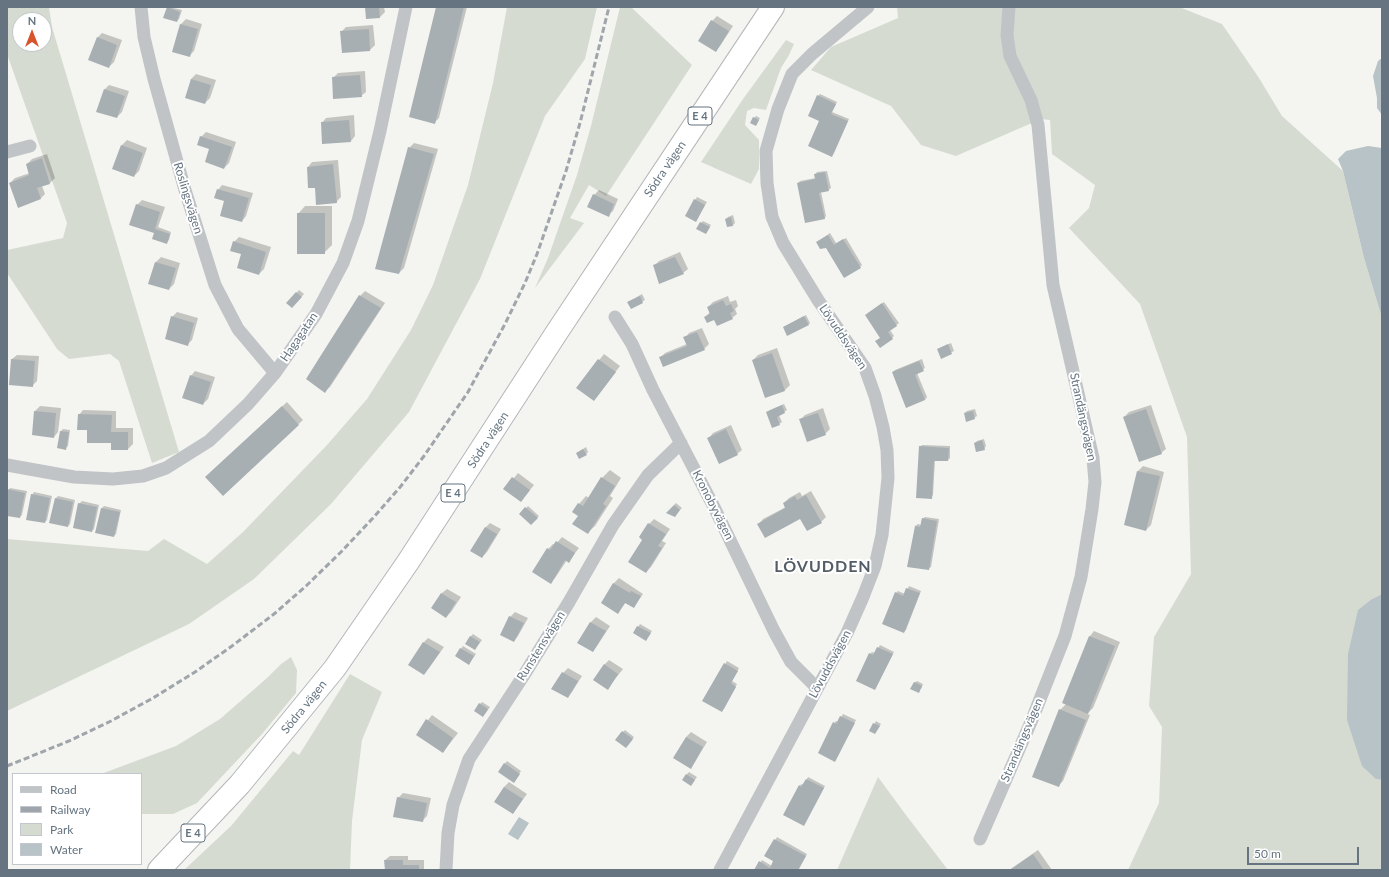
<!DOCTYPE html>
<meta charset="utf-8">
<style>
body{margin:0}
#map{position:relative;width:1389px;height:877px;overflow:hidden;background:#f4f4f1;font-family:Lato,sans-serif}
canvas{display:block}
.frame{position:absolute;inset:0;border:8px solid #657480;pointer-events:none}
.legend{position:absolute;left:12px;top:773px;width:130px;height:92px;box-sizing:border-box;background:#fff;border:1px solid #c1c7cc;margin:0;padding:5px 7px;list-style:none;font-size:12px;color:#657480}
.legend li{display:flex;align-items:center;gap:8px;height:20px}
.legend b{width:20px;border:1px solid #c1c7cc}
.north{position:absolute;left:12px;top:12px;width:40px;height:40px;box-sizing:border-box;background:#fff;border:1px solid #c1c7cc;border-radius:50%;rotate:0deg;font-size:11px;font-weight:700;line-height:16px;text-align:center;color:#657480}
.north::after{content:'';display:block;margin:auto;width:14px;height:18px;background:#d8542d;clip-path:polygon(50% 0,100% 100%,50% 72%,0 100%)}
.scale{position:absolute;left:1247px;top:847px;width:112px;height:18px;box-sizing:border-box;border:2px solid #657480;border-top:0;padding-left:5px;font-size:12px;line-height:14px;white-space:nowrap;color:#657480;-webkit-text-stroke:3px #fff;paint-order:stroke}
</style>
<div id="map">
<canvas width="1389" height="877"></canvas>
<div class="frame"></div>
<ul class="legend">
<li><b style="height:5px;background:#c0c4c7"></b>Road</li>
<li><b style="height:5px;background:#9fa5aa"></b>Railway</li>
<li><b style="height:11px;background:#d6dbd2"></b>Park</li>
<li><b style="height:11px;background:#b7c3c7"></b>Water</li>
</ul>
<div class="north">N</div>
<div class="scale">50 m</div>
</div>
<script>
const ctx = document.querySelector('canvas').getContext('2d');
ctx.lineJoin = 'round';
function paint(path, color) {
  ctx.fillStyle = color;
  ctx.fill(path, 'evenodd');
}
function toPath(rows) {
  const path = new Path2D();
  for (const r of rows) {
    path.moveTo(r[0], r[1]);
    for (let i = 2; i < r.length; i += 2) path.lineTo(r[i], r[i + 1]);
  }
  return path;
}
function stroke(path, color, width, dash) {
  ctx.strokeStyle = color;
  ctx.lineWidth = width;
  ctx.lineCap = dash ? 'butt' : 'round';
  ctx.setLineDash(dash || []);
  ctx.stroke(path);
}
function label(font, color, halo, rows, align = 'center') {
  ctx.font = font + ' Lato,sans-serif';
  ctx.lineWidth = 4;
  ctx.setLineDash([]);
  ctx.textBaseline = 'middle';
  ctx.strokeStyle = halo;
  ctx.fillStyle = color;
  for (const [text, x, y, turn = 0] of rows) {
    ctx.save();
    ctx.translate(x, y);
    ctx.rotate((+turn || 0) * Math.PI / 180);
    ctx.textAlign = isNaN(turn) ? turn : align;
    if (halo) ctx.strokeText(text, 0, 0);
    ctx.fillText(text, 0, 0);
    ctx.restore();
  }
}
const green = toPath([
 [7,7,49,7,52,27,179,452,152,463,119,361,110,354,69,359,57,349,7,273,7,250,63,238,67,223,7,54],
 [20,20,44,20,44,44,20,44],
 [507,7,597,7,585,59,545,116,480,279,409,412,331,504,254,579,189,624,7,711,7,539,148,551,164,539,207,564,243,532,327,445,367,399,411,330,433,285,468,185,493,83],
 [620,7,631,7,692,65,606,196,589,185,570,218,584,223,535,288,548,258,577,175,591,126],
 [897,7,1179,7,1222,24,1259,78,1282,116,1343,171,1364,258,1382,318,1382,594,1372,599,1376,779,1382,780,1382,870,1128,870,1159,803,1162,727,1149,706,1154,637,1191,574,1187,437,1140,304,1069,228,1089,208,1095,185,1052,154,1050,120,1041,119,956,156,921,145,891,106,811,70,831,47,898,18],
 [786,40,794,44,789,55,781,68,766,110,754,108,747,111,745,125,759,140,759,169,751,184,701,162,743,99],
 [291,657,297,670,296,693,262,734,197,803,173,814,141,814,141,774,101,774,176,746,220,719,267,678,281,664],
 [350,674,382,692,362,740,352,821,350,870,184,870,231,826,293,751,299,755],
 [878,777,906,815,948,870,837,870]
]);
const water = toPath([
 [1382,58,1382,115,1377,108,1377,98,1373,76,1378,61],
 [1368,146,1382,148,1382,318,1364,258,1343,171,1338,159,1346,151],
 [1382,594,1382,780,1376,779,1362,766,1347,720,1348,654,1358,610,1372,599],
 [519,817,529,823,518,840,508,834]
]);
const shadow = toPath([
 [169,7,182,10,179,19,177,21,168,8],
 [366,7,384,7,385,12,380,17],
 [437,7,467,7,439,118,434,123],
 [717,16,733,26,720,46,716,51,712,21],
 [186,19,202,24,194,51,189,56,173,51,181,24],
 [373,25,375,45,370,50,341,32,346,27],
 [102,33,122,40,114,62,109,67,97,38],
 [365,71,366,92,361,96,333,78,338,73],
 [196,74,216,80,210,98,205,103,186,97,191,79],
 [109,85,129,91,122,112,117,117,104,90],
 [820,94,837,102,832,112,849,119,834,153,832,155,820,121,818,96],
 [354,115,355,136,351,141,322,123,326,118],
 [756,116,760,118,756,125,754,118],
 [206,132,236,142,229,163,224,168,201,137],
 [127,140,147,148,139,171,134,176,122,145],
 [414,143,438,149,404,268,399,273,409,148],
 [47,154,55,178,50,183,42,186,45,194,40,199,10,183,15,178,30,173,27,164,32,159],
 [338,160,341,197,336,202,316,187,308,167,312,162],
 [827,171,831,188,828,190,821,192,826,216,824,219,798,183,800,181,816,178,815,175,817,172],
 [222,185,253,193,246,216,242,221,218,190],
 [599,190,618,199,613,211,608,215,594,195],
 [697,197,707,202,696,221,695,200],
 [142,200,165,207,158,227,171,232,169,240,166,243,153,232,137,205],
 [305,206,332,206,332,245,324,253,298,214],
 [733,215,735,223,733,225,728,226,726,219,728,217],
 [703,221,711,225,706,233,701,223],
 [830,233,836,243,846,238,862,265,860,267,817,242],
 [239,237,271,247,264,269,259,274,234,242],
 [680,252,688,269,683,273,654,266,659,261],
 [161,257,180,263,174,284,169,289,150,283,156,262],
 [299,290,304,294,292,307,288,303],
 [365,291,385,303,330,387,325,391,360,296],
 [642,294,645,300,631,308,628,302],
 [728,296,730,302,736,300,738,306,735,309,737,314,732,318,714,319,705,317,710,312,708,307,713,302],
 [884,302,899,323,890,330,894,336,892,338,881,337,868,313],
 [7,305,8,331,7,332],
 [177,312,198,318,192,340,187,345,172,317],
 [806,315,810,323,808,325,784,327],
 [702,328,709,344,704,349,660,358,665,353,687,344,685,338,689,333],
 [951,343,954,351,941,357,938,349],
 [777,348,790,385,785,390,766,397,753,360,758,355],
 [604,354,620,366,598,395,577,388],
 [17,355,39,356,37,381,32,386,12,359],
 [922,359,925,368,917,373,927,397,925,400,893,372,895,370],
 [195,371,215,377,208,399,203,404,191,376],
 [287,402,303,420,223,495,211,472],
 [784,404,787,410,779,415,782,422,779,424,767,412,770,410],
 [1151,405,1166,449,1161,453,1124,417,1129,412],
 [40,406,61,408,58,432,54,437,35,411],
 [823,408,830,429,825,434,800,420,805,415],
 [975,409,977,416,974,418,965,413,967,411],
 [83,410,116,411,116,428,133,428,133,444,128,449,88,429,79,415],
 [731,425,742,450,737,454,709,438,713,433],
 [63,429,70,430,68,446,66,448,61,431],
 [984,439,986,446,984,449,975,443,977,441],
 [922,445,950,446,950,458,948,460,935,460,933,495,931,498,920,447],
 [586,447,588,452,586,454,577,453],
 [1143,466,1164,472,1151,525,1146,530,1138,471],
 [610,470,621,478,610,496,613,498,595,526,587,533,579,515,579,504,586,496,589,498,602,478],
 [518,473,534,485,521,501,505,489],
 [10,488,27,491,22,515,20,517,7,515,7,493],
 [811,491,826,517,821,522,801,518,759,524,763,519,786,507,784,503,789,498,800,492,802,496],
 [34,492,52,496,47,520,45,522,32,495],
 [58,496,75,500,70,524,68,526,56,498],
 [82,501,99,505,94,529,92,531,79,504],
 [676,503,682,508,674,516,674,505],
 [104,506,121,510,116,534,114,536,102,508],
 [528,506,539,516,531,524,520,514],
 [925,517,939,519,931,567,928,569,915,526,918,524,921,525,922,519],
 [654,519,670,529,662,541,666,543,651,567,646,572,643,540,649,524],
 [490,523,501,529,487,552,482,557,485,528],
 [562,537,579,548,569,561,567,560,555,578,551,583,548,549,553,544,555,545],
 [619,578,643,594,634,607,626,602,618,612,602,603,614,583],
 [909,586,921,591,906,630,904,632,896,593,898,591,905,594],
 [447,589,461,597,451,612,446,617,433,608,442,593],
 [515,612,528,618,518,636,514,641,510,617],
 [596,617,610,626,597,646,593,651,578,643,591,622],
 [640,624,652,631,646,639,634,633],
 [1094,631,1120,642,1093,708,1087,714,1090,715,1063,781,1058,786,1060,710,1066,704,1090,636],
 [473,634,482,640,475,649,470,637],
 [428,638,444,647,429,668,424,673,424,642],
 [880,645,894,652,875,689,870,654,872,652,875,653],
 [463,646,476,654,471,661,456,656],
 [609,660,623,669,608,688,604,665],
 [727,661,739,668,732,681,737,684,724,709,704,700],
 [568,668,582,676,572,692,567,697,563,673],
 [917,681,923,684,921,689,914,683],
 [482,702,490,707,485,714,480,704],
 [843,714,856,720,835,760,834,723,836,721,838,722],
 [432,715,458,733,443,752,417,734],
 [876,721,881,724,875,732,871,730],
 [625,730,634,737,628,745,623,732],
 [691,732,707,742,695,762,691,767,686,737],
 [507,761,521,771,516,779,499,771],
 [689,772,697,777,691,785,687,774],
 [808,777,825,786,804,824,799,786,802,784,804,785],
 [509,782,527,794,513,813,495,801,504,787],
 [403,793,431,798,427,816,422,821,398,798],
 [777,837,807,854,799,869,797,870,792,868,791,870,755,870,762,860,772,866,774,861,766,856],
 [1038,850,1052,870,1009,870],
 [390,856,408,856,408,860,424,860,424,870,386,870,385,860]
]);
const building = toPath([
 [167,7,180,12,177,22,163,18],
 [365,7,379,7,380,18,366,19],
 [436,7,464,7,435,124,409,117],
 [711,20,729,31,716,52,698,41],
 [180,24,198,29,190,57,172,52],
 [369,29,370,51,342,53,340,31],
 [97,37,117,45,109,68,88,60],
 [360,75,362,97,333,99,332,77],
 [191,79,211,85,205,104,185,98],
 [104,89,125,96,117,118,96,112],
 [817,95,836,104,831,114,848,121,832,157,808,146,819,121,808,116],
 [753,117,759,120,756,126,750,123],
 [349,120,351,142,322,144,321,122],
 [200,136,232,147,224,169,205,162,209,149,197,145],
 [121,145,143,153,134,177,112,169],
 [408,147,434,154,399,274,375,269],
 [42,158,50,184,37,188,41,199,18,208,9,183,29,175,26,164],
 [333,164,337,203,316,205,315,188,308,188,307,167],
 [825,172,829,191,819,193,825,219,805,223,797,183,815,179,814,174],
 [217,189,249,198,242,222,220,216,224,201,214,198],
 [593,194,614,204,609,217,587,207],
 [694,199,705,205,696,222,685,216],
 [136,204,160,212,155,229,170,234,167,244,152,239,154,233,129,225],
 [297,213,325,213,325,254,297,254],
 [731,217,733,226,727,227,725,219],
 [700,222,710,227,706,234,696,229],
 [828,235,834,245,843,239,861,268,844,278,826,248,820,249,816,242],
 [233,241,266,252,259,275,237,268,241,254,230,251],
 [675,257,684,274,659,284,653,265],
 [155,262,176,268,169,290,148,284],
 [296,292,302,297,292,308,286,303],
 [359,295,381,308,325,393,306,379],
 [640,296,643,303,631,309,627,302],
 [723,300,726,306,731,304,734,311,730,313,733,319,717,326,714,320,707,323,704,317,710,314,707,307],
 [882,303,897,326,888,332,893,339,880,348,875,341,880,338,865,315],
 [171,316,194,323,188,346,165,339],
 [804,316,809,325,787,336,783,327],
 [697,332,705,350,663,367,659,357,687,346,683,337],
 [948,344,952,354,941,359,937,349],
 [772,353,785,391,765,398,752,360],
 [11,359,35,361,33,387,9,385],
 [598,359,616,372,594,401,576,388],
 [919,361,924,371,915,375,925,400,906,408,892,372],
 [190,375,211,382,203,405,182,398],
 [782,405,785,413,777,417,780,425,772,428,766,412],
 [282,406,299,425,223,496,205,477],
 [1146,409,1162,454,1139,462,1123,417],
 [34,411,56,413,54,438,32,435],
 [973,411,975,419,966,422,964,413],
 [818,413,826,435,807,442,799,419],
 [78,414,112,415,111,432,128,432,128,450,111,450,111,443,87,443,87,430,77,430],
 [726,429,738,455,719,464,707,438],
 [60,431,69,432,66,450,57,448],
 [982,440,985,450,976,452,974,443],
 [919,446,949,448,948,461,934,461,932,499,916,498],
 [583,449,587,455,579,459,576,453],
 [1137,471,1160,476,1146,531,1124,525],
 [512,477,530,490,521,502,503,489],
 [601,477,615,486,603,504,606,506,588,534,572,524,578,516,572,512,578,503,583,506],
 [7,489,25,493,20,518,7,516],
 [31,494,50,498,45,523,26,520],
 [806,495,822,523,807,531,800,519,765,538,757,524,785,508,783,503,795,496,797,500],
 [55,498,73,502,68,527,49,523],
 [78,503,97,507,92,532,73,528],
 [674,505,680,510,675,517,666,513],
 [525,507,538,518,531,525,519,514],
 [101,508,120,512,114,537,95,533],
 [922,518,937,521,929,570,907,567,915,526,920,527],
 [648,523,666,534,658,546,662,548,646,573,628,562,642,540,639,537],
 [485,527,497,534,482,558,470,551],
 [556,541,575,553,569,563,565,560,551,584,532,572,547,548,550,550],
 [613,583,630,593,631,591,641,596,634,608,625,603,618,614,601,603],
 [906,588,920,593,904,633,882,624,895,592,903,596],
 [441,593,456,602,446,618,431,608],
 [509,616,524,623,514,642,500,635],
 [590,622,606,631,593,652,577,643],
 [637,626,651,633,646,641,633,633],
 [470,636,480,642,475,650,465,644],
 [1089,636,1115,646,1088,714,1062,703],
 [423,642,440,652,424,675,408,665],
 [877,647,893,654,875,690,856,681,869,653,873,655],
 [460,648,474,656,469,665,455,656],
 [724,663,738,671,731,683,736,687,722,712,702,701],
 [604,664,618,674,608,690,593,680],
 [562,672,578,681,568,698,551,689],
 [914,682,922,686,919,693,910,689],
 [479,703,488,709,483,717,474,711],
 [1059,709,1086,720,1059,787,1032,777],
 [840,716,855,723,835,762,818,753,833,722,836,724],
 [426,719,453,738,443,753,416,735],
 [873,723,880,726,875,734,869,731],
 [622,731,633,739,626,748,615,740],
 [686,737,703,747,691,769,673,758],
 [504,763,520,774,514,783,498,772],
 [686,774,695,780,691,786,682,780],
 [806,779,824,788,804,826,783,815,799,785,801,787],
 [504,787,523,799,513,814,494,802],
 [397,797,427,803,423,822,393,817],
 [774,839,806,856,798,870,791,869,790,870,754,870,759,861,770,868,773,861,764,856],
 [1033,854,1044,870,1010,870],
 [384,860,403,860,403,865,419,865,419,870,385,870]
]);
const street = toPath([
 [141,7,144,37,154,79,185,190,215,285,238,329,275,373],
 [7,152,30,146],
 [615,317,632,344,653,390,715,509,774,631,791,662,817,688],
 [7,465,74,477,113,479,143,476,166,468,209,441,248,404,275,373,316,314,343,263,358,221,380,131,406,7],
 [980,839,1031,722,1065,636,1081,577,1092,509,1095,482,1093,458,1053,285,1038,125,1031,100,1010,56,1007,35,1009,7],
 [446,870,448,833,453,805,469,759,524,675,569,602,613,525,648,475,681,443],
 [720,870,847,633,863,597,875,566,882,535,888,478,887,450,883,427,875,396,865,368,818,300,783,243,772,217,767,183,766,151,778,109,792,74,812,54,868,7]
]);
const highway = toPath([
 [159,870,240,784,335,668,408,562,557,332,773,7]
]);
const rail = toPath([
 [7,766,69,741,111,721,153,698,195,672,232,646,274,614,306,586,341,552,373,518,401,486,424,456,468,392,505,324,525,283,537,254,566,171,580,123,609,7]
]);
const shields = [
 [700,116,24],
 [453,493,24],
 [193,833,24]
];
const shieldNames = [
 ["E 4",700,116],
 ["E 4",453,493],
 ["E 4",193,833]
];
const streetNames = [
 ["Södra vägen",665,169,-56],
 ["Roslingsvägen",188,198,73],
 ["Hagagatan",299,337,-56],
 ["Lövuddsvägen",843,337,56],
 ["Strandängsvägen",1083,417,78],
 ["Södra vägen",488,440,-57],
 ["Kronobyvägen",713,505,63],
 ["Runstensvägen",541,646,-58],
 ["Lövuddsvägen",830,664,-62],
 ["Södra vägen",304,707,-51],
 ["Strandängsvägen",1022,740,-67]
];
const districtNames = [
 ["LÖVUDDEN",823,567]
];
paint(green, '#d6dbd2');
paint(water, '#b7c3c7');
paint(shadow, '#0003');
paint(building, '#a7afb3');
stroke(highway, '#b3b6b9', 24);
stroke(street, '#c0c4c7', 13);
stroke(highway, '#fff', 22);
stroke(rail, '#9fa5aa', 3, [6, 3]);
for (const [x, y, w] of shields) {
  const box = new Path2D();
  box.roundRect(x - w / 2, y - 9, w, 18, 3);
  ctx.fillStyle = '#fff';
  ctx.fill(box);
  stroke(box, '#657480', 1);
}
label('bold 11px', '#657480', null, shieldNames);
label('12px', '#657480', '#fff', streetNames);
ctx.letterSpacing = '1px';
label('bold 16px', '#535d66', '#fff', districtNames);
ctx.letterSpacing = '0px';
</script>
